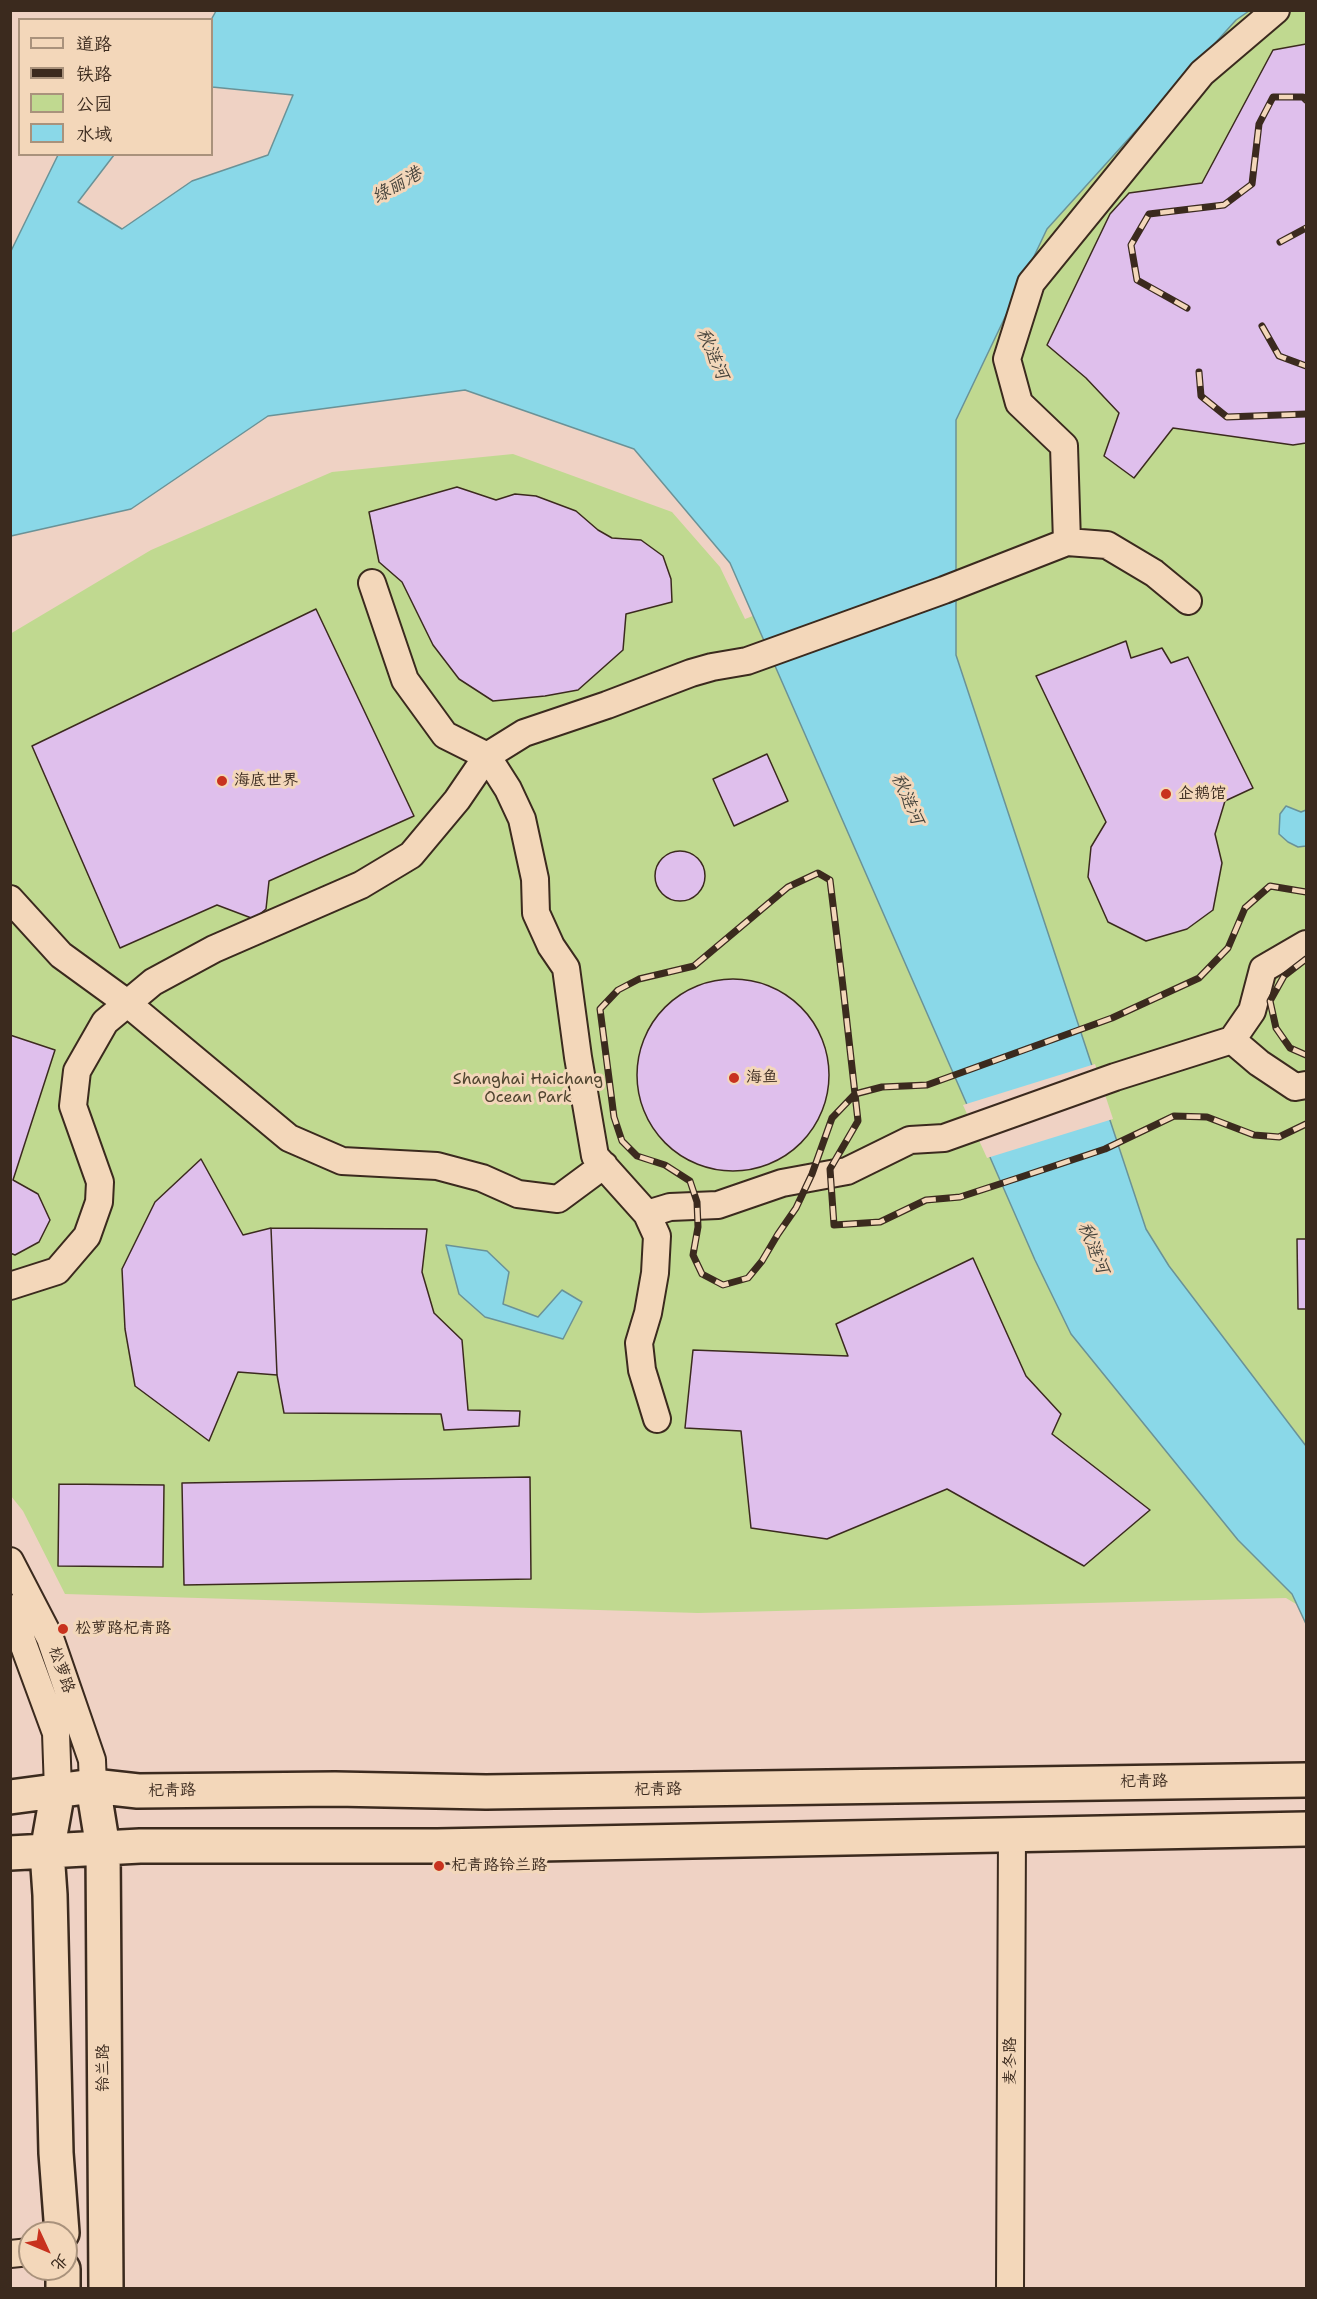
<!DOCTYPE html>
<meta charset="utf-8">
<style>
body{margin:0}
#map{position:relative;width:1317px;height:2299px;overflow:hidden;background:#efd2c4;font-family:"Shantell Sans","LXGW WenKai TC",sans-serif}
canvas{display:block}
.frame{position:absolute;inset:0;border:12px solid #3b2a1e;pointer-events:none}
.legend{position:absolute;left:18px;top:18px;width:195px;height:138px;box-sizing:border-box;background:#f3d7ba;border:2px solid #a9927c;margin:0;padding:8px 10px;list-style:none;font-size:18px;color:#3b2a1e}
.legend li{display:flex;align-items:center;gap:12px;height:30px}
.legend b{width:30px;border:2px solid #a9927c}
.north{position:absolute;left:18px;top:2221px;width:60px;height:60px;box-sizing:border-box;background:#f3d7ba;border:2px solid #a9927c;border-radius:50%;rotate:134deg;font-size:16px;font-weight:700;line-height:24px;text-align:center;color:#3b2a1e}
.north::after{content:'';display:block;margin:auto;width:21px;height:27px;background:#c8321e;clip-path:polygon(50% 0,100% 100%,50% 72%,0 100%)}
</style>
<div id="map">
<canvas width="1317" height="2299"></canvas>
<div class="frame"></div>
<ul class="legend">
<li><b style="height:8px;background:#f3d7ba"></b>道路</li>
<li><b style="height:8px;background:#3b2a1e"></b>铁路</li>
<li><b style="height:16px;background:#c0d990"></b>公园</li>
<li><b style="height:16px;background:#8ad8e8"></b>水域</li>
</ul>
<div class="north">北</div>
</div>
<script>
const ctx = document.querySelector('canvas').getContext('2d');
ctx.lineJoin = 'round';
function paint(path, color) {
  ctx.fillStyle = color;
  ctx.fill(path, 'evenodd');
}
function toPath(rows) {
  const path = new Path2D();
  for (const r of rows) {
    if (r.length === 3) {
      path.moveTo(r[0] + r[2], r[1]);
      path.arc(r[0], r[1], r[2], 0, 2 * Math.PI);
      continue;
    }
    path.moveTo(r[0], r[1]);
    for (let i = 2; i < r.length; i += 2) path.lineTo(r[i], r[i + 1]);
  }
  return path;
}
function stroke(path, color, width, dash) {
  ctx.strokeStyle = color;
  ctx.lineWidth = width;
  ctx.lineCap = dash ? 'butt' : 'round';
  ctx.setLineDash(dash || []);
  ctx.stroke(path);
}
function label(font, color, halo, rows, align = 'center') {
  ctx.font = font + ' "Shantell Sans","LXGW WenKai TC",sans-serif';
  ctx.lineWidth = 6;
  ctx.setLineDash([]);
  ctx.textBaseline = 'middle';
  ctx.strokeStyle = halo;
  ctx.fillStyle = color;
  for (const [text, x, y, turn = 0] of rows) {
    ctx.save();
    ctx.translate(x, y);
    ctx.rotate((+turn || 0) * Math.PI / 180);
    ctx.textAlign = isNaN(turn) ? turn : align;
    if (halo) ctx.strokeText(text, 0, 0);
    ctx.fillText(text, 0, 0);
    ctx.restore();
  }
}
const green = toPath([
 [1238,11,1306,11,1306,1610,1286,1598,698,1613,65,1594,23,1511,11,1496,10,634,151,550,332,472,513,454,672,512,720,567,745,619,926,549,938,405,992,290]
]);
const water = toPath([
 [216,11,1249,11,1236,20,1047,229,956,420,956,655,1146,1229,1169,1266,1306,1446,1306,1624,1292,1594,1238,1540,1071,1334,1035,1260,730,563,634,449,465,390,268,416,131,509,11,536,10,253,58,155,114,155,78,202,122,229,192,181,268,155,293,95,212,87,211,20,216,11],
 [1286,806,1301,812,1306,810,1306,846,1298,847,1288,842,1279,834,1280,814,1286,806],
 [446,1245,487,1251,509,1272,503,1304,538,1317,562,1290,582,1302,563,1339,485,1317,459,1294,446,1245]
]);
const pier = toPath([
 [1095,1064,1113,1119,987,1158,963,1105]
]);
const building = toPath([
 [1306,44,1306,443,1293,445,1173,428,1134,478,1104,456,1119,413,1086,378,1047,345,1110,214,1129,193,1202,183,1273,50,1306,44],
 [457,487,496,500,515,494,536,496,576,511,598,530,612,538,641,540,663,556,671,579,672,602,626,614,623,650,578,690,545,696,493,701,459,679,433,645,402,582,379,562,369,512,457,487],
 [316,609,414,816,269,881,266,909,254,919,217,905,120,948,32,746,316,609],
 [1126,641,1131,658,1162,648,1171,663,1188,657,1253,788,1225,801,1215,834,1222,863,1213,910,1187,929,1146,941,1108,922,1088,877,1091,847,1106,822,1036,676,1126,641],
 [767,754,788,801,734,826,713,779,767,754],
 [680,876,25],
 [733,1075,96],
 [10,1035,55,1050,13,1180,38,1194,50,1220,39,1242,15,1255,10,1253,10,1035],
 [201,1159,243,1235,271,1228,277,1375,238,1372,209,1441,135,1386,125,1329,122,1269,155,1202,201,1159],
 [271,1228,427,1229,422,1272,434,1313,462,1340,468,1410,520,1411,519,1426,444,1430,441,1414,284,1413,277,1375,271,1228],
 [1297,1239,1306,1239,1306,1309,1298,1309,1297,1239],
 [973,1258,1026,1376,1061,1414,1052,1434,1150,1510,1084,1566,947,1489,827,1539,751,1528,741,1431,685,1428,693,1350,848,1356,836,1324,973,1258],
 [530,1477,531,1579,184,1585,182,1483,530,1477],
 [59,1484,164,1485,163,1567,58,1566,59,1484]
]);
const minor = toPath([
 [1067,542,1064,446,1019,403,1007,359,1031,283,1202,73,1276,10],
 [372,583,405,680,445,735,487,756,508,789,522,819,535,879,536,913,551,946,566,968,578,1057,595,1156,647,1214,657,1236,655,1273,648,1313,639,1343,642,1370,657,1419],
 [10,899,61,955,127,1003,289,1138,342,1161,437,1166,482,1178,518,1194,558,1199,604,1165],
 [1306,944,1263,969,1252,1011,1232,1040,1259,1063,1295,1087,1306,1085],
 [647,1214,670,1207,718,1205,782,1183,847,1171,910,1140,944,1138,1115,1077,1232,1040],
 [10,1286,57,1271,87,1236,99,1202,100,1182,73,1106,77,1071,105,1022,153,982,214,949,361,885,411,855,457,800,487,756,524,733,607,705,691,673,712,667,747,661,944,590,1067,542,1107,545,1154,573,1188,601],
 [10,1561,50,1638,92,1760,93,1786],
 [10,1608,56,1733,58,1790],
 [10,2254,30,2252],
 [1010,2288,1012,1834]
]);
const major = toPath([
 [93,1786,103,1848,106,2288],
 [58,1790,47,1852,50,1895,56,2153,62,2233],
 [10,1797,93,1786,138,1791,335,1789,486,1792,1306,1780],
 [10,1853,140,1846,437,1846,1306,1829],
 [63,2288,63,2269]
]);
const rail = toPath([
 [1280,242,1306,228],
 [1187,308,1137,280,1131,245,1149,214,1224,205,1252,184,1259,124,1273,97,1303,97,1306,100],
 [1262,326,1279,356,1306,366],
 [1199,372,1201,396,1227,417,1306,414],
 [1306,892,1270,886,1245,908,1228,948,1199,978,1112,1018,927,1085,882,1087,855,1094,832,1118,812,1174,796,1208,778,1234,762,1261,748,1278,723,1285,702,1274,693,1255,698,1227,697,1202,690,1181,665,1165,637,1156,622,1141,614,1117,600,1009,618,990,639,979,694,966,788,887,818,873,830,880,843,987,855,1094,858,1121,830,1169,834,1225,880,1222,926,1200,960,1197,1021,1177,1105,1149,1174,1116,1207,1117,1254,1135,1279,1137,1306,1124],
 [1306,959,1284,976,1270,1001,1276,1028,1290,1048,1306,1055]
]);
const markers = [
 [222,781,6,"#c8321e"],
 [1166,794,6,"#c8321e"],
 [734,1078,6,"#c8321e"],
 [63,1629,6,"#c8321e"],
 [439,1866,6,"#c8321e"]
];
const poiNames = [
 ["海底世界",234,781],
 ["企鹅馆",1178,794],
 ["海鱼",746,1078],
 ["松萝路杞青路",75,1629],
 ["杞青路铃兰路",451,1866]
];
const parkNames = [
 ["Shanghai Haichang",528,1080],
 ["Ocean Park",528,1098]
];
const streetNames = [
 ["松萝路",61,1670,71],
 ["杞青路",1144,1782,-1],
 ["杞青路",658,1790,-1],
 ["杞青路",172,1791,-1],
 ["麦冬路",1011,2061,-90],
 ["铃兰路",104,2068,-90]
];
const waterNames = [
 ["绿丽港",397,186,-30],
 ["秋涟河",712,354,66],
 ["秋涟河",907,799,66],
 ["秋涟河",1093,1248,68]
];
paint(green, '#c0d990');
paint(water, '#8ad8e8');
stroke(water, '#6a9297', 1.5);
paint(pier, '#efd2c4');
paint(building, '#dfbfec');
stroke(building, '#3b2a1e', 1.5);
stroke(minor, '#3b2a1e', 30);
stroke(major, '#3b2a1e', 38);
stroke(minor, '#f3d7ba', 26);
stroke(major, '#f3d7ba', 33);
stroke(rail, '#3b2a1e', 7);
stroke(rail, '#f3d7ba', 4.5, [14]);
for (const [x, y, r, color] of markers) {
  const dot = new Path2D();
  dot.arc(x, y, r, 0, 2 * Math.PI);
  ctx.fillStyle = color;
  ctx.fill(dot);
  stroke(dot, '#f3d7ba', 2);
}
label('16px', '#3b2a1e', '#f3d7ba', poiNames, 'left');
label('16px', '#4f442f', '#f3d7ba', parkNames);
label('16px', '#3b2a1e', '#f3d7ba', streetNames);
label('italic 18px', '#47443c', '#f3d7ba', waterNames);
</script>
